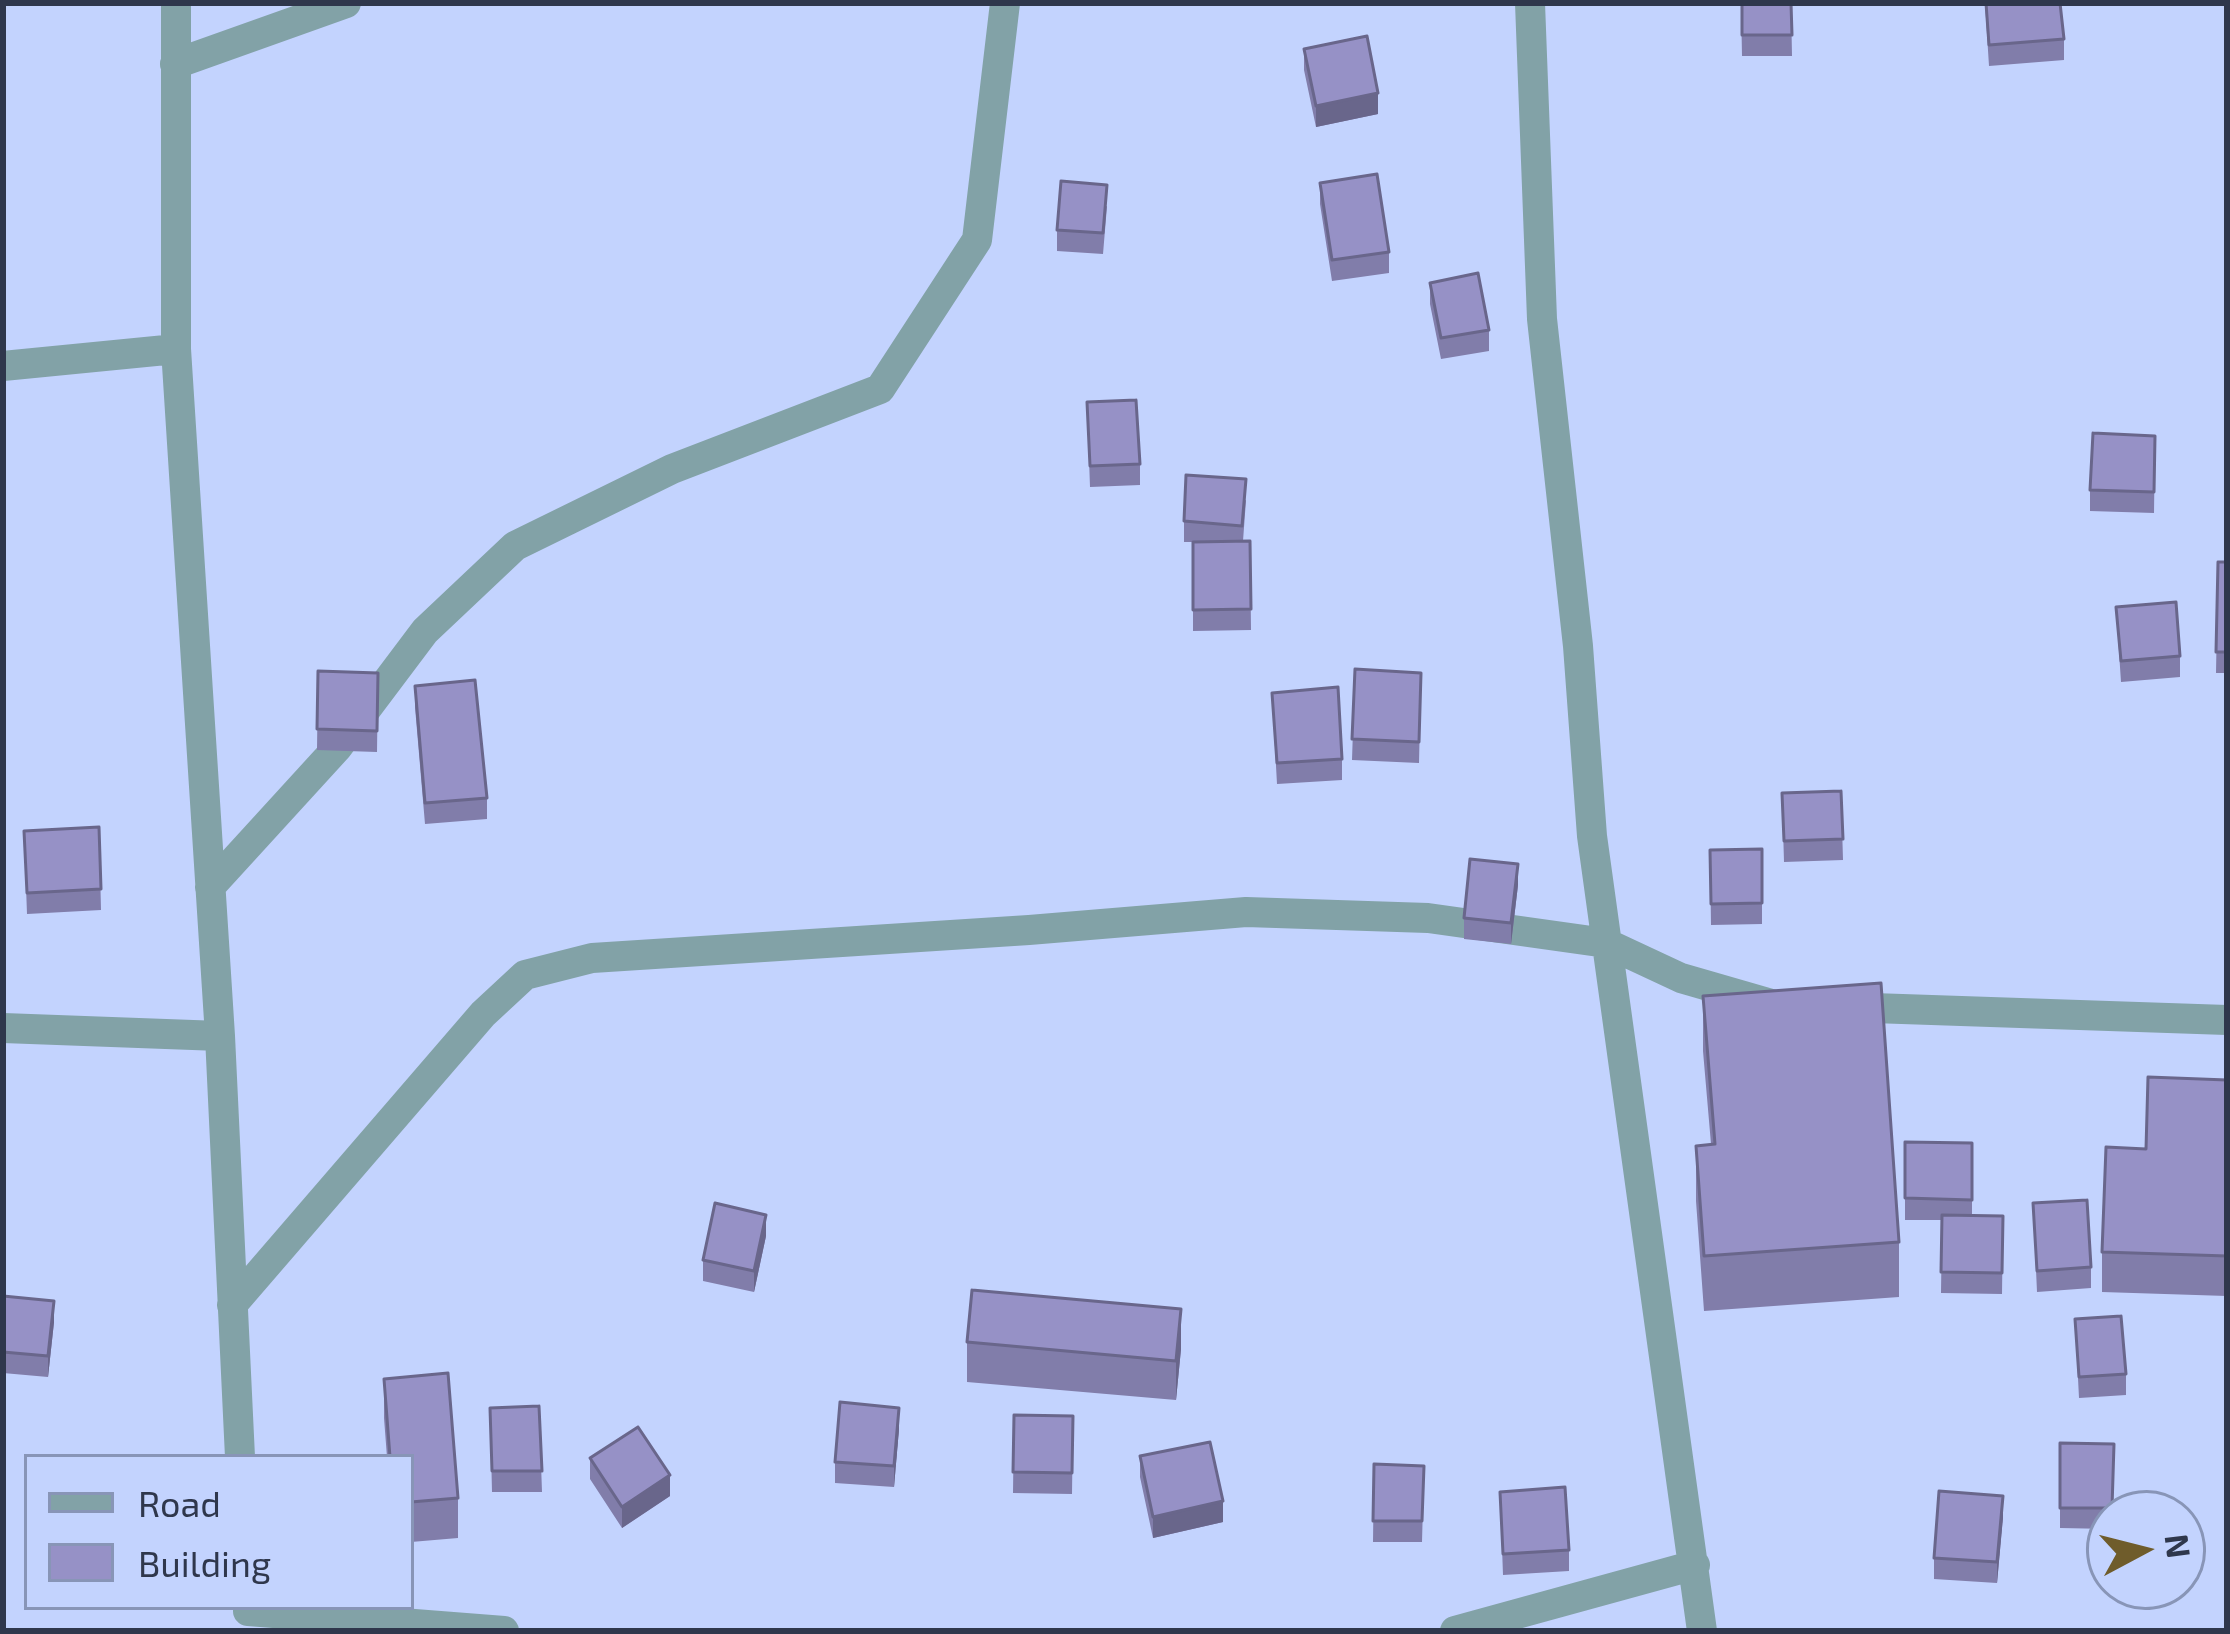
<!DOCTYPE html>
<style>
body{margin:0}
#map{position:relative;width:2230px;height:1634px;overflow:hidden;background:#c3d3fe;font-family:"Exo 2",sans-serif}
canvas{display:block}
.frame{position:absolute;inset:0;border:6px solid #2f374c;pointer-events:none}
.legend{position:absolute;left:24px;top:1454px;width:390px;height:156px;box-sizing:border-box;background:#c3d3fe;border:3px solid #8895b7;margin:0;padding:15px 21px;list-style:none;font-size:36px;color:#2f374c}
.legend li{display:flex;align-items:center;gap:24px;height:60px}
.legend b{width:60px;border:3px solid #8895b7}
.north{position:absolute;left:2086px;top:1490px;width:120px;height:120px;box-sizing:border-box;background:#c3d3fe;border:3px solid #8895b7;border-radius:50%;rotate:83deg;font-size:33px;font-weight:700;line-height:48px;text-align:center;color:#2f374c}
.north::after{content:'';display:block;margin:auto;width:42px;height:54px;background:#6f5c2b;clip-path:polygon(50% 0,100% 100%,50% 72%,0 100%)}
</style>
<div id="map">
<canvas width="2230" height="1634"></canvas>
<div class="frame"></div>
<ul class="legend">
<li><b style="height:15px;background:#82a2a7"></b>Road</li>
<li><b style="height:33px;background:#9691c6"></b>Building</li>
</ul>
<div class="north">N</div>
</div>
<script>
const ctx = document.querySelector('canvas').getContext('2d');
ctx.lineJoin = 'round';
function toPath(rows) {
  const path = new Path2D();
  for (const r of rows) {
    path.moveTo(r[0], r[1]);
    for (let i = 2; i < r.length; i += 2) path.lineTo(r[i], r[i + 1]);
  }
  return path;
}
function stroke(path, color, width, dash) {
  ctx.strokeStyle = color;
  ctx.lineWidth = width;
  ctx.lineCap = dash ? 'butt' : 'round';
  ctx.setLineDash(dash || []);
  ctx.stroke(path);
}
function paint(path, color) {
  ctx.fillStyle = color;
  ctx.fill(path, 'evenodd');
}
const minor = toPath([
 [176,3,176,349,220,1036,240,1457],
 [1530,3,1542,319,1578,646,1592,836,1702,1631],
 [175,64,346,3],
 [3,366,176,349],
 [210,887,337,748,425,631,515,546,672,469,880,389,977,240,1005,3],
 [1843,1007,2227,1020],
 [3,1028,220,1036],
 [232,1305,483,1014,525,975,592,958,1029,930,1246,912,1428,918,1606,943,1681,978,1771,1004],
 [248,1611,504,1631],
 [1455,1631,1695,1565]
]);
const wall = toPath([
 [1741,3,1791,3,1792,56,1742,56],
 [1985,3,2064,39,2064,60,1989,66],
 [1304,49,1378,114,1316,127,1304,70],
 [1320,183,1389,252,1389,273,1332,281,1320,204],
 [1107,206,1103,254,1057,251,1057,230],
 [1430,283,1489,330,1489,351,1441,359,1430,304],
 [1087,402,1140,464,1140,485,1090,487],
 [2155,436,2154,513,2090,511,2090,490],
 [1246,500,1243,541,1250,541,1251,630,1193,631,1193,542,1184,542,1184,521],
 [2218,562,2227,562,2227,673,2216,673],
 [2116,607,2180,656,2180,677,2121,682],
 [1355,669,1421,673,1419,763,1352,760],
 [318,671,378,673,377,752,317,750],
 [415,686,487,798,487,819,425,824,415,707],
 [1272,693,1342,759,1342,780,1277,784],
 [1841,791,1843,860,1784,862,1782,793],
 [99,827,101,910,27,914,24,831],
 [1762,849,1762,924,1711,925,1710,850],
 [1518,885,1511,944,1464,939,1464,918],
 [1703,996,1899,1242,1899,1297,1704,1311,1696,1201,1696,1146,1711,1144,1703,1051],
 [2227,1080,2227,1296,2102,1292,2102,1252,2146,1149],
 [1905,1142,1972,1143,1972,1216,2003,1216,2002,1294,1941,1293,1942,1220,1905,1220],
 [2033,1203,2091,1267,2091,1288,2037,1292],
 [766,1236,754,1292,703,1281,703,1260],
 [3,1296,54,1322,48,1377,3,1373],
 [2075,1319,2126,1374,2126,1395,2079,1398],
 [967,1342,1181,1349,1176,1400,967,1382],
 [384,1379,458,1498,458,1538,411,1542,411,1457,387,1457,384,1418],
 [539,1406,542,1492,492,1492,490,1408],
 [1014,1415,1073,1416,1072,1494,1013,1493],
 [899,1429,894,1487,835,1483,835,1462],
 [2060,1443,2114,1444,2112,1514,2110,1514,2110,1529,2060,1528],
 [1140,1456,1223,1522,1153,1538,1140,1477],
 [590,1458,670,1496,622,1528,590,1479],
 [1374,1464,1424,1466,1422,1542,1373,1542],
 [1500,1492,1569,1550,1569,1571,1503,1575],
 [2003,1517,1997,1583,1934,1579,1934,1558]
]);
const shadedWall = toPath([
 [1378,93,1378,114,1316,127,1316,106],
 [1518,864,1518,885,1511,944,1511,923],
 [766,1215,766,1236,754,1292,754,1271],
 [54,1301,54,1322,48,1377,48,1356],
 [1181,1309,1181,1349,1176,1400,1176,1361],
 [899,1408,899,1429,894,1487,894,1466],
 [670,1475,670,1496,622,1528,622,1507],
 [2003,1496,2003,1517,1997,1583,1997,1562],
 [1223,1501,1223,1522,1153,1538,1153,1517]
]);
const building = toPath([
 [1742,3,1791,3,1792,35,1742,35,1742,3],
 [1986,3,2060,3,2064,39,1989,45,1986,3],
 [1367,36,1378,93,1316,106,1304,49,1367,36],
 [1377,174,1389,252,1332,260,1320,183,1377,174],
 [1061,181,1107,185,1103,233,1057,230,1061,181],
 [1478,273,1489,330,1441,338,1430,283,1478,273],
 [1136,400,1140,464,1090,466,1087,402,1136,400],
 [2093,433,2155,436,2154,492,2090,490,2093,433],
 [1186,475,1246,479,1242,526,1184,521,1186,475],
 [1250,541,1251,609,1193,610,1193,542,1250,541],
 [2218,562,2227,562,2227,652,2216,652,2218,562],
 [2176,602,2180,656,2121,661,2116,607,2176,602],
 [1355,669,1421,673,1419,742,1352,739,1355,669],
 [318,671,378,673,377,731,317,729,318,671],
 [475,680,487,798,425,803,415,686,475,680],
 [1338,687,1342,759,1277,763,1272,693,1338,687],
 [1841,791,1843,839,1784,841,1782,793,1841,791],
 [99,827,101,889,27,893,24,831,99,827],
 [1762,849,1762,903,1711,904,1710,850,1762,849],
 [1470,859,1518,864,1511,923,1464,918,1470,859],
 [1881,983,1899,1242,1704,1256,1696,1146,1715,1144,1703,996,1881,983],
 [2148,1077,2227,1080,2227,1256,2102,1252,2106,1147,2146,1149,2148,1077],
 [1905,1142,1972,1143,1972,1200,1905,1198,1905,1142],
 [2087,1200,2091,1267,2037,1271,2033,1203,2087,1200],
 [715,1203,766,1215,754,1271,703,1260,715,1203],
 [1942,1215,2003,1216,2002,1273,1941,1272,1942,1215],
 [972,1290,1181,1309,1176,1361,967,1342,972,1290],
 [3,1296,54,1301,48,1356,3,1352,3,1296],
 [2121,1316,2126,1374,2079,1377,2075,1319,2121,1316],
 [448,1373,458,1498,411,1502,411,1457,390,1457,384,1379,448,1373],
 [840,1402,899,1408,894,1466,835,1462,840,1402],
 [539,1406,542,1471,492,1471,490,1408,539,1406],
 [1014,1415,1073,1416,1072,1473,1013,1472,1014,1415],
 [638,1427,670,1475,622,1507,590,1458,638,1427],
 [1210,1442,1223,1501,1153,1517,1140,1456,1210,1442],
 [2060,1443,2114,1444,2112,1508,2060,1508,2060,1443],
 [1374,1464,1424,1466,1422,1521,1373,1521,1374,1464],
 [1565,1487,1569,1550,1503,1554,1500,1492,1565,1487],
 [1939,1491,2003,1496,1997,1562,1934,1558,1939,1491]
]);
stroke(minor, '#82a2a7', 30);
paint(wall, '#817daa');
paint(shadedWall, '#69668b');
paint(building, '#9691c6');
stroke(building, '#69668b', 3);
</script>
